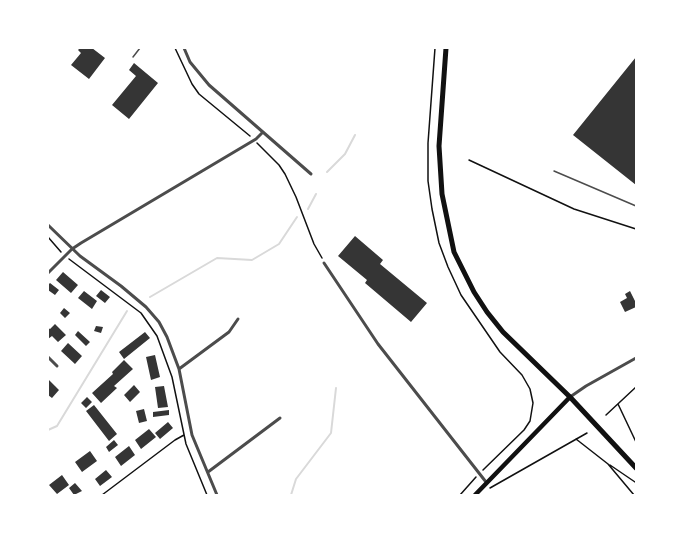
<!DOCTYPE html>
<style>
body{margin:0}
#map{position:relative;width:684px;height:543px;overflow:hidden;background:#fff;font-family:"Noto Serif",serif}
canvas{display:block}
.frame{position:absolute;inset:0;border:49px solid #fff;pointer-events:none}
</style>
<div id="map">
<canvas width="684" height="543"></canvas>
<div class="frame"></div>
</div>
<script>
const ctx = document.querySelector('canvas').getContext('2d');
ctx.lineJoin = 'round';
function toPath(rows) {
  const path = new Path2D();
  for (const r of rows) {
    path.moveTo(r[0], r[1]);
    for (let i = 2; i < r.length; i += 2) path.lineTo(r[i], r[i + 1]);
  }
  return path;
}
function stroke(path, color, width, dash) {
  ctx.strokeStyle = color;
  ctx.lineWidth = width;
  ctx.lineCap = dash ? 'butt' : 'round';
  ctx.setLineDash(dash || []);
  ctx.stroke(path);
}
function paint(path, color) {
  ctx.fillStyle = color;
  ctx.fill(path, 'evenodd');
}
const stream = toPath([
 [327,172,345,154,355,135],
 [308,209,316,194],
 [150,297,217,258,252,260,279,244,297,217],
 [48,430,57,426,127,311],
 [291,495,296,479,331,433,336,388]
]);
const building = toPath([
 [80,48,92,48,105,58,89,79,71,65,81,53,78,50],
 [636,57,636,185,573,135],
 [134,63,158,83,129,119,112,105,136,76,129,70],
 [355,236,383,260,380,264,427,303,411,322,365,283,367,280,338,256],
 [63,272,78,285,71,293,56,280],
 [50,283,59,290,55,295,48,290,48,285],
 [101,290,110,297,105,303,96,296],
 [84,291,97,301,92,309,78,298],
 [630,291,636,303,636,307,625,312,620,302,627,298,625,294],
 [64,308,70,313,65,318,60,313],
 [55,324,66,335,58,342,52,336,48,339,48,328,50,329],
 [96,326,103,327,101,333,94,331],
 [78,331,90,342,86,346,75,335],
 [145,332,150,338,124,359,119,352],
 [68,343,82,356,75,364,61,351],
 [155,355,160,377,151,380,146,357],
 [124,360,133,369,114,386,117,388,101,403,92,393,113,374,112,372],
 [48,379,59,390,52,398,48,395],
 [134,385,140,392,130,402,124,395],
 [164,386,168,407,158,408,155,387],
 [87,397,92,402,86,408,81,403],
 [94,405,117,434,109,441,86,411],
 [144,409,147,421,139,423,136,411],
 [169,410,169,415,153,417,153,412],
 [168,422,173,428,160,439,155,433],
 [149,429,156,437,141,449,135,440],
 [114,440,118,445,109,452,106,447],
 [129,446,135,455,121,466,115,457],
 [90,451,97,461,82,472,75,462],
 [106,470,112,477,100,486,95,479],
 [62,475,69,485,57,494,49,485],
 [75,483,82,491,74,495,69,488]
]);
const path = toPath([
 [175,48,192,84,199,94,250,136],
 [435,48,428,143,428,181,432,209,439,243,448,267,461,295,500,352,522,375,530,389,533,403,530,421,524,430,483,470],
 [257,143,279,165,285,174,296,197,314,244,322,258],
 [469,160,574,209,636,229],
 [48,237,61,252],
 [69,259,141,313,157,336,172,377,186,444,207,495],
 [618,404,636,442],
 [606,415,636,387],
 [576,439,608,464,634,495],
 [610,465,635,482],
 [490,488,587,433],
 [102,495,175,440,184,435],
 [460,495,476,477]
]);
const service = toPath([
 [133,57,140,48],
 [554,171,636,206]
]);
const minor = toPath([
 [184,48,190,62,209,85,311,174],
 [48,225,80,256,121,286,146,307,159,322,167,337,179,369,192,435,217,495],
 [324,263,378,344,486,482],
 [48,273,72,249,81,243,256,139,263,132],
 [48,357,57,366],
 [179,369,229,332,238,319],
 [570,397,586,386,636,358],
 [208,472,280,418]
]);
const secondary = toPath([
 [475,495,570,397]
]);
const primary = toPath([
 [446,48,439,146,442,194,454,252,474,292,487,312,503,332,570,397,636,468]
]);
stroke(stream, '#d9d9d9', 2);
paint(building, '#353535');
stroke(path, '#111', 1.5);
stroke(service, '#4c4c4c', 1.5);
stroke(minor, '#4c4c4c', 3);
stroke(secondary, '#111', 4.5);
stroke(primary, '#111', 5);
</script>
